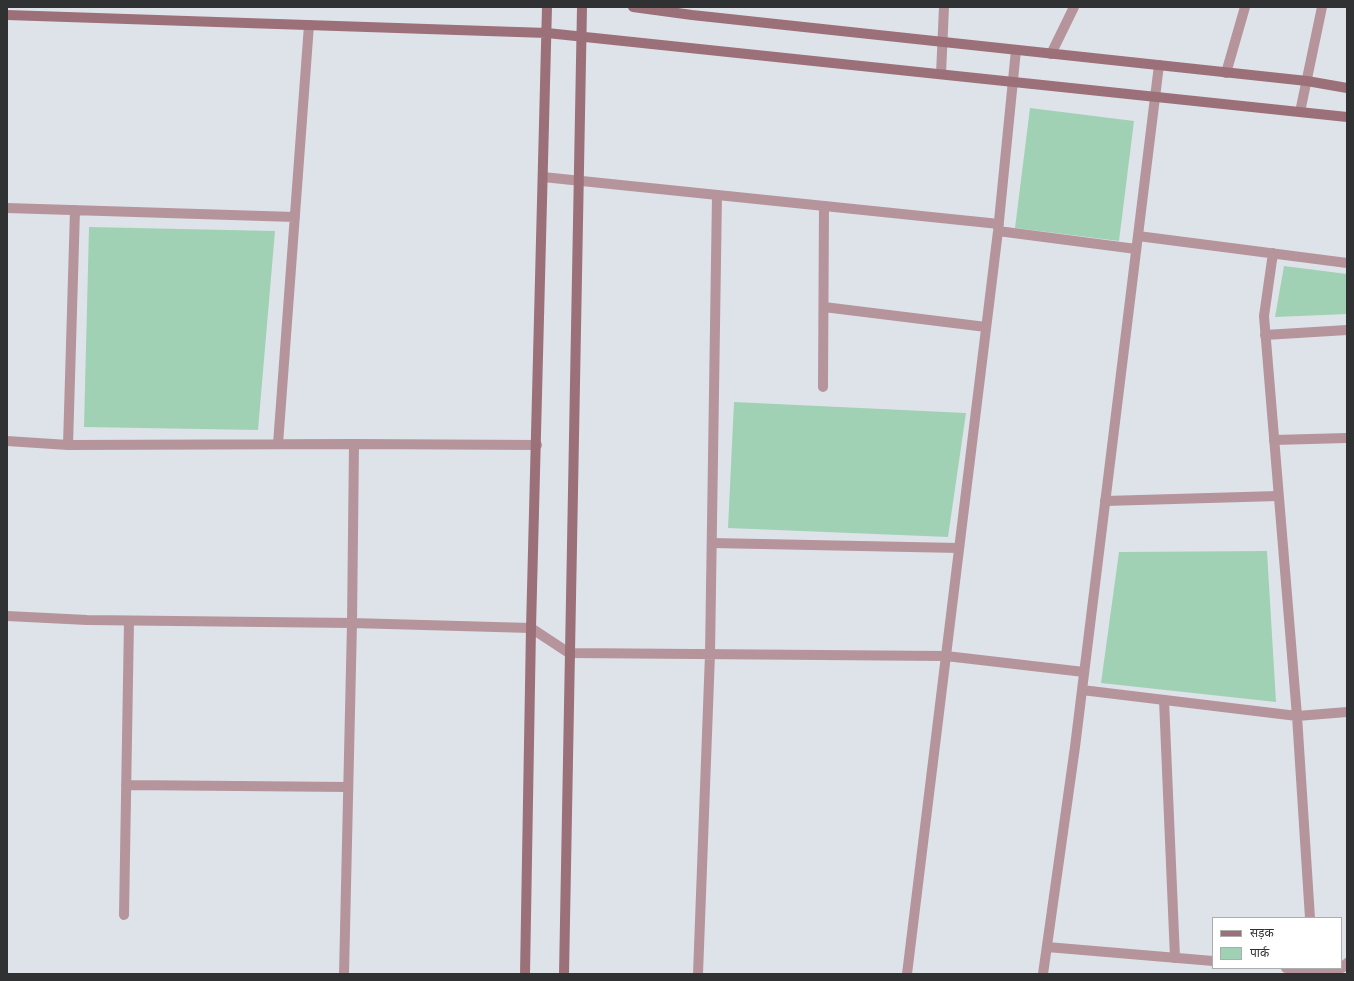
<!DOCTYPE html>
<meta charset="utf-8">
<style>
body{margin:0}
#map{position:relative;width:1354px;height:981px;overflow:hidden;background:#dee3ea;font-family:"Golos Text","Noto Sans Devanagari",sans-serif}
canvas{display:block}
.frame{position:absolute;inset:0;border:8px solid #2f3133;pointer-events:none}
.legend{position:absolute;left:1212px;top:917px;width:130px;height:52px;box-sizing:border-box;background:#fff;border:1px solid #acadad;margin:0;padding:5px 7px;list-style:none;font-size:12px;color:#2f3133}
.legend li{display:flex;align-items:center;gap:8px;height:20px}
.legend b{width:20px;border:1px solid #acadad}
</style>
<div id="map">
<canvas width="1354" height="981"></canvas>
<div class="frame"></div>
<ul class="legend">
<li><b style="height:5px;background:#9c7079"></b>सड़क</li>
<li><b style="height:11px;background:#a1d1b5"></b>पार्क</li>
</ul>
</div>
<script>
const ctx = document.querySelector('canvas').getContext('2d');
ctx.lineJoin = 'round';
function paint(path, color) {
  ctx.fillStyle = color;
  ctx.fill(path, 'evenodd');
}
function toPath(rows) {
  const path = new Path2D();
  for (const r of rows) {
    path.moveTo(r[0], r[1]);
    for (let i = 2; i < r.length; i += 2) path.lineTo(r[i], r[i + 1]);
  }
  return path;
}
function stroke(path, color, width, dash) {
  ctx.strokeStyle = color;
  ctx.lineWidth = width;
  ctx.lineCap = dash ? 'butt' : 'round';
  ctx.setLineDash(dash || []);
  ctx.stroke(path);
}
const green = toPath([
 [1030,108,1134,121,1119,241,1015,228],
 [89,227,275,231,258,430,84,427],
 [1284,266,1347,274,1347,314,1275,317],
 [734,402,966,413,948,537,728,528],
 [1267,551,1276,702,1101,683,1119,552]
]);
const lane = toPath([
 [1051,54,1074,7],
 [1226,73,1245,7],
 [824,307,986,327],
 [1265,335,1347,330],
 [823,387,824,206],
 [1274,440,1347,438],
 [1105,501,1278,496],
 [712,543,959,548],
 [1164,700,1175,958],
 [126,785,348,787],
 [124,915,129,621],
 [1314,970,1342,968,1347,963]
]);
const street = toPath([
 [941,74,944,7],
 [1300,112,1322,7],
 [543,177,999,224],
 [7,208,295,217],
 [998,231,1136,249],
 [1138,236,1347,263],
 [1273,253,1264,316,1297,716,1310,918],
 [7,441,68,445,354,444,537,445],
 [278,444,309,25],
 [68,445,75,210],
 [7,616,87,620,352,623,531,628,569,653,946,656,1084,672],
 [1082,690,1297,716,1347,712],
 [1047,947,1213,961],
 [1286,968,1314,970,1313,968],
 [344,974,352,623,354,444],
 [698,974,710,654,717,195],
 [907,974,998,231,1016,50],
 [1043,974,1075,747,1159,65]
]);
const secondary = toPath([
 [633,7,692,15,1307,81,1347,88],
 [7,15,547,33,1347,117],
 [525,974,531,628,547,7],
 [564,974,582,7]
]);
paint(green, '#a1d1b5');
stroke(lane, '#b5959b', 10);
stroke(street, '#b5959b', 10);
stroke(secondary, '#9c7079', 10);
</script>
